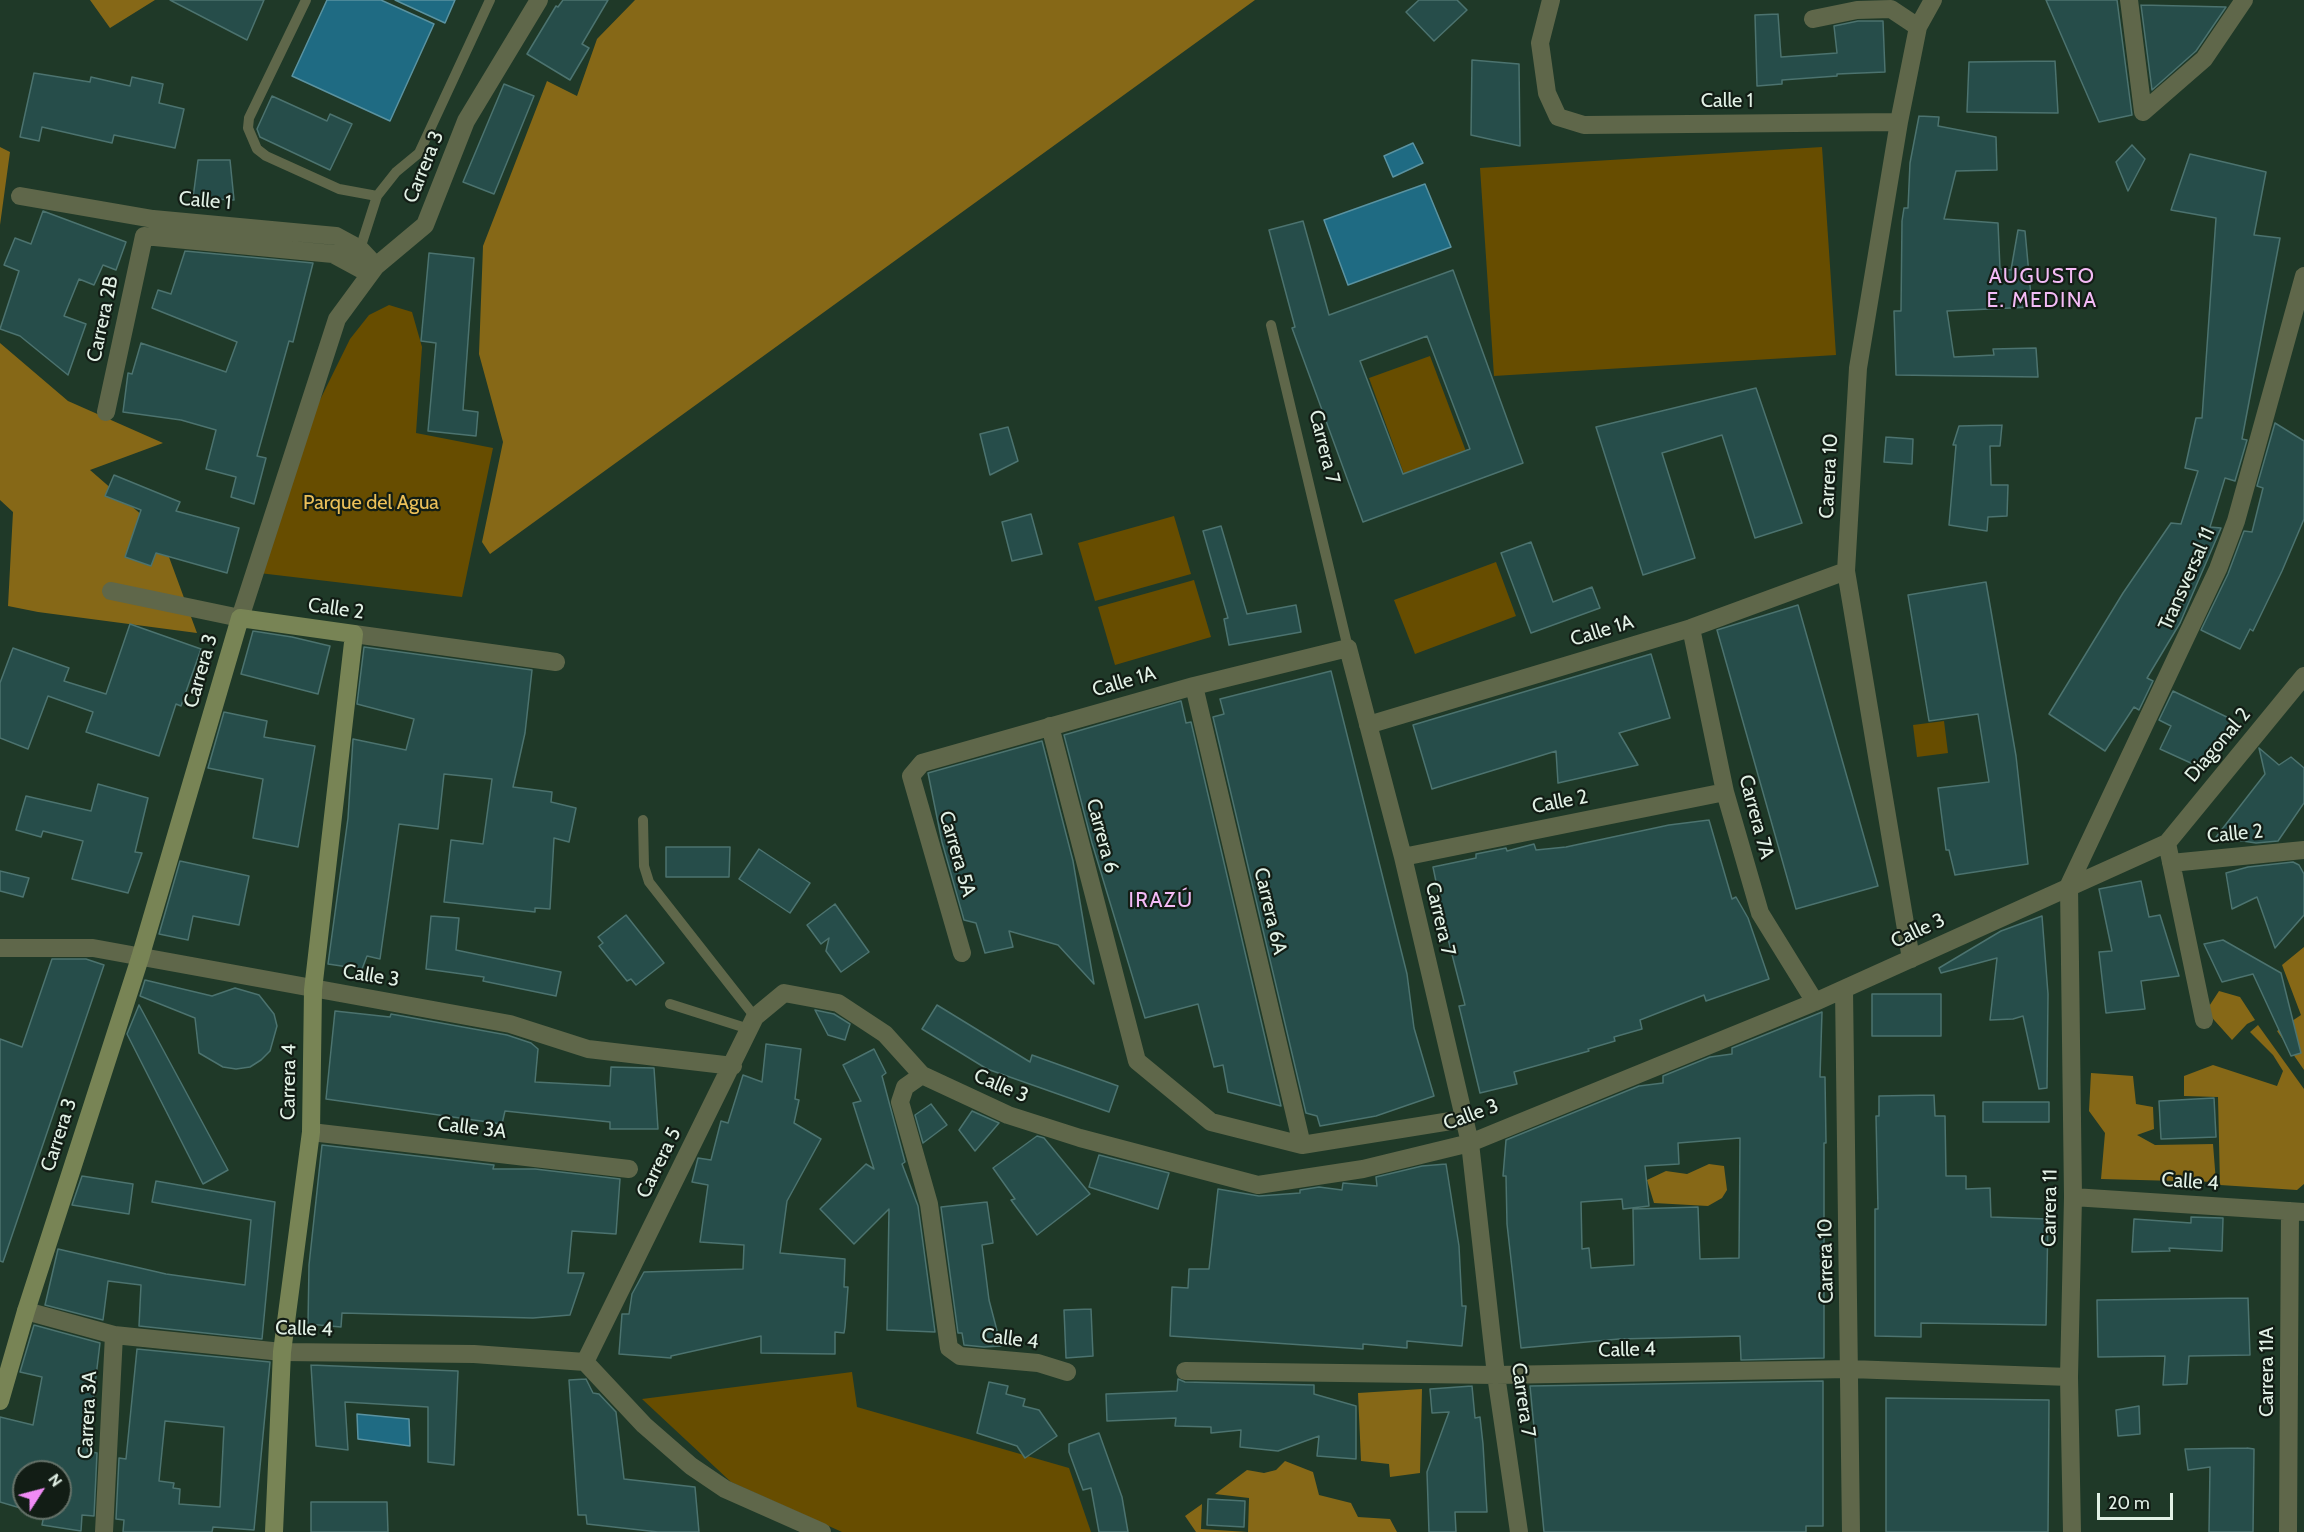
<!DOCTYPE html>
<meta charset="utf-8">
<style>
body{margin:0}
#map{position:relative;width:2304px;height:1532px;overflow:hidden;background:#1f3928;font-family:Cabin,sans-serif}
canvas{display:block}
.north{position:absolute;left:12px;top:1460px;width:60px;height:60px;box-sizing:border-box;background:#121d15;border:2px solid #657269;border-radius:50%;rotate:54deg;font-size:16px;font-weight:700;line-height:24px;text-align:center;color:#e2f1e6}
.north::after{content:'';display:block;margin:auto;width:21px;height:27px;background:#f08bf5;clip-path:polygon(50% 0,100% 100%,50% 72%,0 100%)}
.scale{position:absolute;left:2097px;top:1493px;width:76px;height:27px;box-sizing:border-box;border:3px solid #e2f1e6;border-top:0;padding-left:8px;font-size:18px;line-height:21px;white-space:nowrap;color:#e2f1e6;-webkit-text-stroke:4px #121d15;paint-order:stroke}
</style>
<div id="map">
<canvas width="2304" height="1532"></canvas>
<div class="north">N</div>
<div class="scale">20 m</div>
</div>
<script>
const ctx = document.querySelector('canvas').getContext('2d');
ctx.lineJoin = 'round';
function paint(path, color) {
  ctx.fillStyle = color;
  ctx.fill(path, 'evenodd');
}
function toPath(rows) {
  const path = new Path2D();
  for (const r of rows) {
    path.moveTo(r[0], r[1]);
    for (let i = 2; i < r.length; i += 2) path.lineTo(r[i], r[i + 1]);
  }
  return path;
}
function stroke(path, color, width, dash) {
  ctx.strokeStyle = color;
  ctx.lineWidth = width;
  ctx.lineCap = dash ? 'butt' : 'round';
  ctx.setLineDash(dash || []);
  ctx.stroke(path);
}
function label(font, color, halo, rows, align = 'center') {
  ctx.font = font + ' Cabin,sans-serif';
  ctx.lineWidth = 4.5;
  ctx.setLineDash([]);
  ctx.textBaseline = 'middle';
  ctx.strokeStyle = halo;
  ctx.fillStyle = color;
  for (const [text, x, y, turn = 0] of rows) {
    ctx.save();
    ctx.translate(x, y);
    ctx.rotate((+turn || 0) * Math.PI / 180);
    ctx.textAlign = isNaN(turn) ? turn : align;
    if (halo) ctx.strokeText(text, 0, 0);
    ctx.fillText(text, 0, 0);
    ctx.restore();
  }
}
const green = toPath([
 [1822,147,1836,355,1494,376,1480,168],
 [389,305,412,312,422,347,416,433,493,448,462,597,259,573,315,410,350,339,369,315],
 [1430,356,1470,462,1408,485,1369,378],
 [1174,516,1191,574,1095,601,1078,543],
 [1496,562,1516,616,1415,654,1394,600],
 [1194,580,1211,637,1115,665,1098,607],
 [1944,721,1948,753,1917,757,1913,725],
 [852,1372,857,1407,1069,1468,1091,1532,842,1532,731,1482,642,1399]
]);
const forest = toPath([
 [90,0,155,0,110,28],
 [635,0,1255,0,490,554,482,542,503,442,479,354,483,246,547,81,577,96,597,39],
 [0,147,10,152,0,225],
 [0,343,68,401,163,443,90,470,159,530,197,633,38,612,8,606,13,512,0,500],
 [2304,947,2304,1070,2277,1031,2301,1015,2282,965],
 [2219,991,2240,997,2255,1020,2247,1024,2232,1040,2206,1011],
 [2258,1025,2304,1089,2304,1184,2297,1190,2220,1185,2218,1097,2184,1096,2184,1076,2213,1065,2277,1086,2283,1071,2273,1055,2250,1032],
 [2091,1073,2133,1076,2136,1104,2153,1107,2154,1129,2137,1135,2155,1145,2213,1144,2216,1182,2101,1179,2105,1133,2089,1111],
 [1709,1164,1724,1166,1727,1190,1722,1198,1708,1206,1654,1203,1647,1180,1666,1171,1687,1174],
 [1422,1389,1420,1473,1390,1477,1389,1464,1361,1461,1358,1393],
 [1285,1461,1313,1472,1319,1495,1351,1503,1358,1517,1390,1519,1397,1532,1196,1532,1185,1516,1202,1504,1201,1529,1248,1532,1249,1498,1215,1494,1247,1470,1264,1473,1276,1470]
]);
const water = toPath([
 [327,0,381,0,434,24,390,121,292,76,327,0],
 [395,0,455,0,445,23,395,0],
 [1413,143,1423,163,1393,177,1384,156,1413,143],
 [1425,184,1451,247,1348,285,1324,220,1425,184],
 [357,1414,409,1419,410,1446,358,1439,357,1414]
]);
const building = toPath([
 [170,0,264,0,247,40,170,0],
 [563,0,608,0,582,44,589,48,570,80,527,54,556,6,558,7,563,0],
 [1419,0,1457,0,1467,10,1434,41,1406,12,1419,0],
 [2046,0,2117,0,2132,115,2099,122,2046,0],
 [2141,5,2226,7,2196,51,2152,90,2141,5],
 [1778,14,1781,57,1837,53,1834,26,1858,21,1883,21,1885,72,1837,74,1837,76,1782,80,1782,84,1757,86,1755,15,1778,14],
 [1472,60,1519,64,1520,146,1471,135,1472,60],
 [2055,61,2058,113,1967,112,1969,62,2055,61],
 [34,73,90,82,91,77,130,86,132,77,163,84,159,103,184,109,175,148,114,135,112,143,42,127,39,141,20,137,34,73],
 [504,84,534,96,494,194,463,182,504,84],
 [272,96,327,121,330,114,352,124,330,170,260,137,257,129,272,96],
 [1919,116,1939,117,1938,126,1996,137,1997,170,1956,171,1944,219,1998,223,2000,269,2011,270,2018,230,2025,231,2032,307,1947,311,1954,357,1994,355,1993,349,2036,348,2038,377,1896,375,1894,311,1901,311,1902,221,1904,208,1908,208,1910,163,1919,116],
 [2132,145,2145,159,2128,191,2116,162,2132,145],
 [2190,154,2266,172,2254,235,2280,238,2242,439,2247,440,2235,481,2225,478,2210,527,2221,528,2180,623,2147,678,2153,681,2139,710,2134,707,2105,751,2049,714,2123,593,2171,523,2181,524,2198,471,2185,468,2196,418,2202,418,2216,218,2171,210,2190,154],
 [198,160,230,160,234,200,193,198,198,160],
 [43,211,126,242,116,270,103,265,94,285,79,279,64,316,86,324,68,375,20,336,0,329,19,271,4,265,15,238,31,244,43,211],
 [1303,221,1329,315,1453,270,1523,463,1363,522,1292,328,1295,327,1269,230,1303,221],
 [1427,336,1470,449,1403,474,1360,361,1427,336],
 [185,251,313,263,293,342,289,341,257,456,266,458,254,504,231,497,236,477,206,469,216,430,181,420,123,412,128,373,132,374,141,343,226,372,237,342,152,308,158,290,171,294,185,251],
 [429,253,474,258,463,410,478,412,476,436,428,431,436,343,421,341,429,253],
 [1756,388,1802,523,1755,538,1722,435,1662,453,1695,558,1643,575,1596,427,1756,388],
 [2275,423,2304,441,2304,519,2282,571,2253,631,2250,629,2240,649,2201,630,2228,574,2244,531,2252,532,2263,488,2257,486,2275,423],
 [2002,425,2000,446,1990,446,1991,485,2008,485,2007,516,1988,517,1987,531,1949,525,1956,445,1953,445,1959,426,2002,425],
 [1008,427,1018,461,990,475,980,434,1008,427],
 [1886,437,1913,439,1912,464,1884,462,1886,437],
 [114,475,180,502,176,511,239,528,227,573,156,553,151,566,125,557,141,510,105,496,114,475],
 [1031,514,1042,554,1012,561,1002,522,1031,514],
 [1221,526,1247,614,1296,605,1301,632,1229,645,1224,619,1228,618,1203,531,1221,526],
 [1531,542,1553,602,1592,587,1600,608,1531,633,1501,553,1531,542],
 [1986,582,2016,756,2028,864,1955,875,1949,850,1946,850,1938,788,1989,782,1978,714,1929,721,1908,595,1986,582],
 [1798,605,1878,886,1796,909,1717,630,1798,605],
 [130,624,201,649,181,706,176,704,159,756,86,732,93,712,48,696,28,749,0,738,0,683,13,648,69,668,64,681,106,694,130,624],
 [253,631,292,637,330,646,318,694,241,674,253,631],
 [364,647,532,670,525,733,513,787,552,792,551,802,576,808,569,842,554,838,550,909,535,908,535,912,444,902,451,840,483,844,492,779,444,774,438,829,399,824,380,959,367,956,362,969,328,964,348,818,353,739,406,750,414,719,357,704,364,647],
 [1651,654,1670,718,1619,733,1638,765,1558,783,1556,751,1432,789,1413,725,1651,654],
 [1331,671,1407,974,1414,1028,1434,1096,1376,1116,1320,1126,1317,1116,1306,1113,1213,717,1224,714,1220,699,1331,671],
 [2173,691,2235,721,2220,750,2214,747,2204,769,2160,749,2171,726,2159,720,2173,691],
 [1181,701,1186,723,1191,722,1281,1106,1228,1092,1223,1065,1214,1067,1198,1004,1145,1018,1092,843,1064,735,1181,701],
 [224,712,267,721,264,737,315,746,298,847,253,838,263,779,208,768,224,712],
 [1042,741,1073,861,1094,984,1058,945,1009,931,1013,947,985,953,976,923,964,920,942,842,928,773,1042,741],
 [2259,748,2279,765,2291,757,2304,768,2304,803,2278,841,2256,843,2216,837,2265,774,2259,748],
 [98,784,148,798,135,852,142,853,128,893,72,879,83,841,43,831,41,837,16,830,26,796,91,811,98,784],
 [1709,820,1732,899,1736,897,1748,918,1769,979,1706,1001,1704,995,1640,1020,1642,1029,1614,1037,1615,1041,1588,1049,1589,1051,1514,1072,1517,1084,1480,1093,1459,1006,1465,1005,1446,931,1441,932,1435,902,1440,901,1433,867,1476,858,1476,854,1506,848,1507,851,1534,844,1536,850,1566,847,1669,825,1709,820],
 [666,847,730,847,729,877,666,877,666,847],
 [759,849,810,883,790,913,739,879,759,849],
 [180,861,249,876,239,925,193,916,188,940,159,934,180,861],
 [2293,862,2299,865,2304,874,2304,915,2275,948,2257,897,2232,909,2226,873,2248,867,2293,862],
 [0,871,29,878,23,897,0,891,0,871],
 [2141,881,2149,917,2160,915,2179,976,2141,981,2145,1009,2106,1013,2099,952,2112,951,2099,889,2141,881],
 [835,904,869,952,841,972,826,951,829,938,821,944,807,925,835,904],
 [626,915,664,963,636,985,631,979,627,981,599,946,603,943,598,937,626,915],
 [431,916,459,918,456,950,561,972,556,996,483,981,484,977,426,969,431,916],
 [2042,916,2048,994,2047,1088,2039,1089,2023,1016,2013,1019,1990,1020,1997,958,1941,973,1939,968,2001,931,2042,916],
 [2223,940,2281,973,2301,1053,2291,1056,2253,974,2222,982,2204,944,2223,940],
 [52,959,86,959,104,965,3,1262,0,1261,0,1039,22,1047,52,959],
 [145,980,212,996,235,988,259,995,274,1014,277,1026,270,1051,261,1060,250,1067,236,1069,223,1067,199,1053,195,1018,140,996,145,980],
 [1872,994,1941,994,1941,1036,1872,1036,1872,994],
 [139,1005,228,1170,203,1184,127,1034,139,1005],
 [937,1005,1030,1062,1032,1055,1118,1086,1109,1112,987,1069,922,1029,937,1005],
 [815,1010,834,1014,850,1024,845,1040,828,1035,815,1010],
 [335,1011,390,1017,391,1014,507,1035,531,1043,538,1049,535,1082,610,1086,611,1067,654,1068,658,1129,610,1129,610,1122,505,1111,502,1124,326,1099,335,1011],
 [1822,1012,1820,1077,1825,1077,1826,1143,1824,1143,1824,1358,1741,1360,1740,1336,1619,1339,1521,1348,1507,1224,1506,1176,1503,1176,1506,1140,1639,1086,1663,1083,1663,1076,1710,1057,1732,1054,1732,1048,1822,1012],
 [1740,1138,1739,1258,1700,1259,1698,1207,1633,1209,1634,1265,1591,1268,1589,1248,1582,1249,1581,1202,1622,1199,1623,1209,1649,1206,1645,1166,1679,1164,1678,1143,1740,1138],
 [766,1044,801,1049,795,1099,799,1100,794,1123,821,1139,787,1201,780,1253,845,1259,844,1287,848,1287,845,1327,844,1333,835,1332,835,1354,761,1353,761,1336,671,1356,671,1358,619,1354,622,1314,629,1314,632,1294,644,1272,743,1269,744,1245,700,1242,708,1185,692,1182,698,1158,711,1160,721,1121,728,1123,743,1075,762,1082,766,1044],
 [874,1049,886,1073,882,1076,905,1162,902,1164,918,1206,935,1332,887,1330,889,1209,854,1244,820,1209,866,1164,874,1169,853,1103,861,1101,843,1065,874,1049],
 [1934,1095,1935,1116,1945,1116,1946,1176,1966,1176,1966,1189,1990,1188,1991,1217,2048,1219,2046,1325,1921,1323,1921,1337,1875,1336,1875,1209,1878,1209,1876,1116,1879,1116,1879,1096,1934,1095],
 [2214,1098,2216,1137,2161,1139,2159,1101,2214,1098],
 [1983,1102,2049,1102,2049,1122,1983,1122,1983,1102],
 [931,1104,947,1125,923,1143,915,1115,931,1104],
 [972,1111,999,1123,975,1151,959,1130,972,1111],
 [1037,1136,1044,1138,1090,1194,1037,1235,1011,1200,1015,1199,993,1168,1037,1136],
 [322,1145,494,1165,493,1169,535,1169,620,1179,616,1234,572,1231,568,1273,584,1273,570,1315,533,1318,342,1313,341,1327,308,1324,309,1265,322,1145],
 [1099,1155,1169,1173,1158,1209,1089,1187,1099,1155],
 [1446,1164,1459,1246,1462,1306,1466,1306,1462,1346,1407,1341,1407,1348,1363,1344,1363,1349,1170,1336,1172,1287,1188,1288,1189,1269,1209,1269,1218,1189,1259,1196,1300,1193,1300,1190,1319,1187,1342,1190,1343,1183,1377,1186,1376,1177,1422,1166,1446,1164],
 [82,1176,133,1184,129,1214,72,1205,82,1176],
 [156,1181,275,1202,262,1339,139,1326,141,1285,108,1281,103,1320,45,1305,58,1249,166,1274,245,1285,251,1220,152,1202,156,1181],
 [987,1202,993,1243,982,1245,989,1300,1001,1346,984,1347,964,1345,962,1333,958,1333,941,1207,987,1202],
 [2191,1217,2223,1218,2222,1251,2169,1248,2170,1251,2132,1252,2134,1219,2191,1223,2191,1217],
 [2248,1298,2250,1355,2189,1356,2187,1384,2163,1385,2165,1356,2098,1357,2097,1300,2248,1298],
 [1091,1309,1093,1356,1066,1358,1064,1310,1091,1309],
 [34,1325,100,1343,87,1451,97,1453,94,1516,82,1515,81,1531,42,1525,44,1515,0,1502,0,1417,33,1425,42,1377,20,1372,34,1325],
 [24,1472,60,1472,60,1508,24,1508,24,1472],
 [137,1349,270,1362,254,1530,213,1527,212,1532,123,1532,124,1520,116,1519,119,1458,126,1459,137,1349],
 [165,1421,224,1427,220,1507,179,1504,180,1489,173,1488,174,1483,159,1481,165,1421],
 [311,1365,458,1371,454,1465,428,1462,428,1407,345,1402,348,1450,316,1446,311,1365],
 [586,1379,593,1393,599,1394,616,1412,624,1479,695,1487,699,1532,658,1532,587,1524,586,1515,578,1515,569,1380,586,1379],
 [1178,1379,1185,1382,1314,1385,1314,1394,1356,1406,1356,1459,1317,1456,1319,1436,1278,1451,1240,1447,1241,1430,1211,1433,1211,1427,1175,1426,1176,1418,1107,1421,1106,1394,1177,1391,1178,1379],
 [1823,1381,1823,1526,1806,1526,1806,1532,1544,1532,1530,1386,1823,1381],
 [989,1382,1008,1386,1006,1394,1025,1399,1023,1406,1039,1410,1057,1436,1025,1458,1017,1446,977,1433,989,1382],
 [1472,1386,1475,1418,1480,1417,1483,1444,1487,1512,1455,1512,1456,1532,1429,1532,1427,1472,1449,1412,1432,1413,1430,1389,1472,1386],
 [1886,1398,2049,1400,2048,1532,1886,1532,1886,1398],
 [2139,1406,2140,1434,2118,1436,2116,1410,2139,1406],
 [1099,1433,1122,1497,1128,1532,1099,1532,1091,1488,1083,1490,1069,1452,1069,1444,1099,1433],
 [2247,1448,2254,1449,2253,1532,2209,1532,2210,1467,2188,1470,2185,1449,2247,1448],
 [1208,1499,1245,1501,1244,1527,1207,1525,1208,1499],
 [311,1502,387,1502,388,1532,311,1532,311,1502]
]);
const lane = toPath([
 [306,0,249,118,248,128,257,149,266,156,339,189,377,196],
 [360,249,377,196,396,172,419,153,490,0],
 [1271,325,1348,648],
 [643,820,644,866,649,882,755,1017],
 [670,1004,749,1029]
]);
const street = toPath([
 [1551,0,1540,43,1547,93,1558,117,1584,125,1899,122],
 [2129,0,2143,112],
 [1813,19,1857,10,1891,9,1918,27],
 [2143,112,2204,59,2244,0],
 [20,196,153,219,336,236,360,249,376,266],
 [106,412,144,236,333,254,370,274],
 [111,591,240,618,337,319,376,266,425,225,466,121,539,0],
 [1691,628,1725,792,1760,913,1815,1002],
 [354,634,556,662],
 [1194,686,1302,1145],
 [1368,725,1691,628,1846,571],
 [1050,726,1137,1061,1211,1122,1302,1145,1463,1119],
 [2167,843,2204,1020],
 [1403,857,1725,792],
 [2171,863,2304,850],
 [0,948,93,948,510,1024,588,1049,733,1066],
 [962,953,911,776,922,763,1194,686,1348,648,1403,857,1470,1143,1496,1375,1519,1532],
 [1911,959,1846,571,1858,368,1899,122,1918,27,1933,0],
 [1844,989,1851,1532],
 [922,1075,905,1087,900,1102,929,1204,949,1348,960,1356,1038,1363,1067,1372],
 [311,1132,629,1169],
 [2073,1197,2304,1212],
 [26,1311,114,1335,282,1352,474,1354,585,1362],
 [585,1362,755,1017,784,993,838,1003,885,1034,922,1075,1008,1115,1080,1138,1258,1185,1363,1169,1470,1143,1815,1002,2167,843,2304,676],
 [585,1362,644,1425,691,1466,725,1489,822,1532],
 [1185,1371,1496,1375,1850,1369,2069,1377],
 [104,1532,114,1335],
 [2072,1532,2069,1377,2073,1197,2069,885,2218,569,2236,521,2304,276],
 [2288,1532,2290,1211]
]);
const secondary = toPath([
 [0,1401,26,1311,140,958,240,618,354,634,313,990,311,1132,282,1352,274,1532]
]);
const streetNames = [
 ["Calle 1",1727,101],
 ["Carrera 3",424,167,-68],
 ["Calle 1",205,201,5],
 ["Carrera 2B",103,319,-78],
 ["Carrera 7",1324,447,76],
 ["Carrera 10",1829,476,-87],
 ["Transversal 11",2187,579,-66],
 ["Calle 2",336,609,8],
 ["Calle 1A",1602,631,-17],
 ["Carrera 3",201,671,-74],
 ["Calle 1A",1124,682,-16],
 ["Diagonal 2",2218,745,-50],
 ["Calle 2",1560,802,-11],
 ["Carrera 7A",1756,817,75],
 ["Calle 2",2235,834,-5],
 ["Carrera 6",1102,836,75],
 ["Carrera 5A",957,854,74],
 ["Carrera 6A",1270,911,77],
 ["Carrera 7",1440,919,77],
 ["Calle 3",1918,931,-25],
 ["Calle 3",371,976,9],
 ["Carrera 4",289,1082,-89],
 ["Calle 3",1001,1086,23],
 ["Calle 3",1471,1115,-20],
 ["Calle 3A",472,1128,7],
 ["Carrera 3",59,1135,-72],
 ["Carrera 5",659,1163,-64],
 ["Calle 4",2190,1182,4],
 ["Carrera 11",2050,1208,-89],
 ["Carrera 10",1826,1261,-91],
 ["Calle 4",304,1329,2],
 ["Calle 4",1010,1339,7],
 ["Calle 4",1627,1350,-1],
 ["Carrera 11A",2267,1372,-90],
 ["Carrera 7",1523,1400,82],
 ["Carrera 3A",88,1415,-87]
];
const parkNames = [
 ["Parque del Agua",371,503]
];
const neighbourhoodNames = [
 ["AUGUSTO",2042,277],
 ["E. MEDINA",2042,301],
 ["IRAZÚ",1161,901]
];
paint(green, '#674d00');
paint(forest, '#866817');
paint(water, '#1f6b83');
stroke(water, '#5a93a1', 1.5);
paint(building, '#264d4a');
stroke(building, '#4c736f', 1.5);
stroke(lane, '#5f674a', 10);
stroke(street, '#5f674a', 18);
stroke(secondary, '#788455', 18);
label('20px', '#e2f1e6', '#121d15', streetNames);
label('20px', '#ecc059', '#121d15', parkNames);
ctx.letterSpacing = '1.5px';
label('21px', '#f4bbf6', '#121d15', neighbourhoodNames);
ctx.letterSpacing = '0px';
</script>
